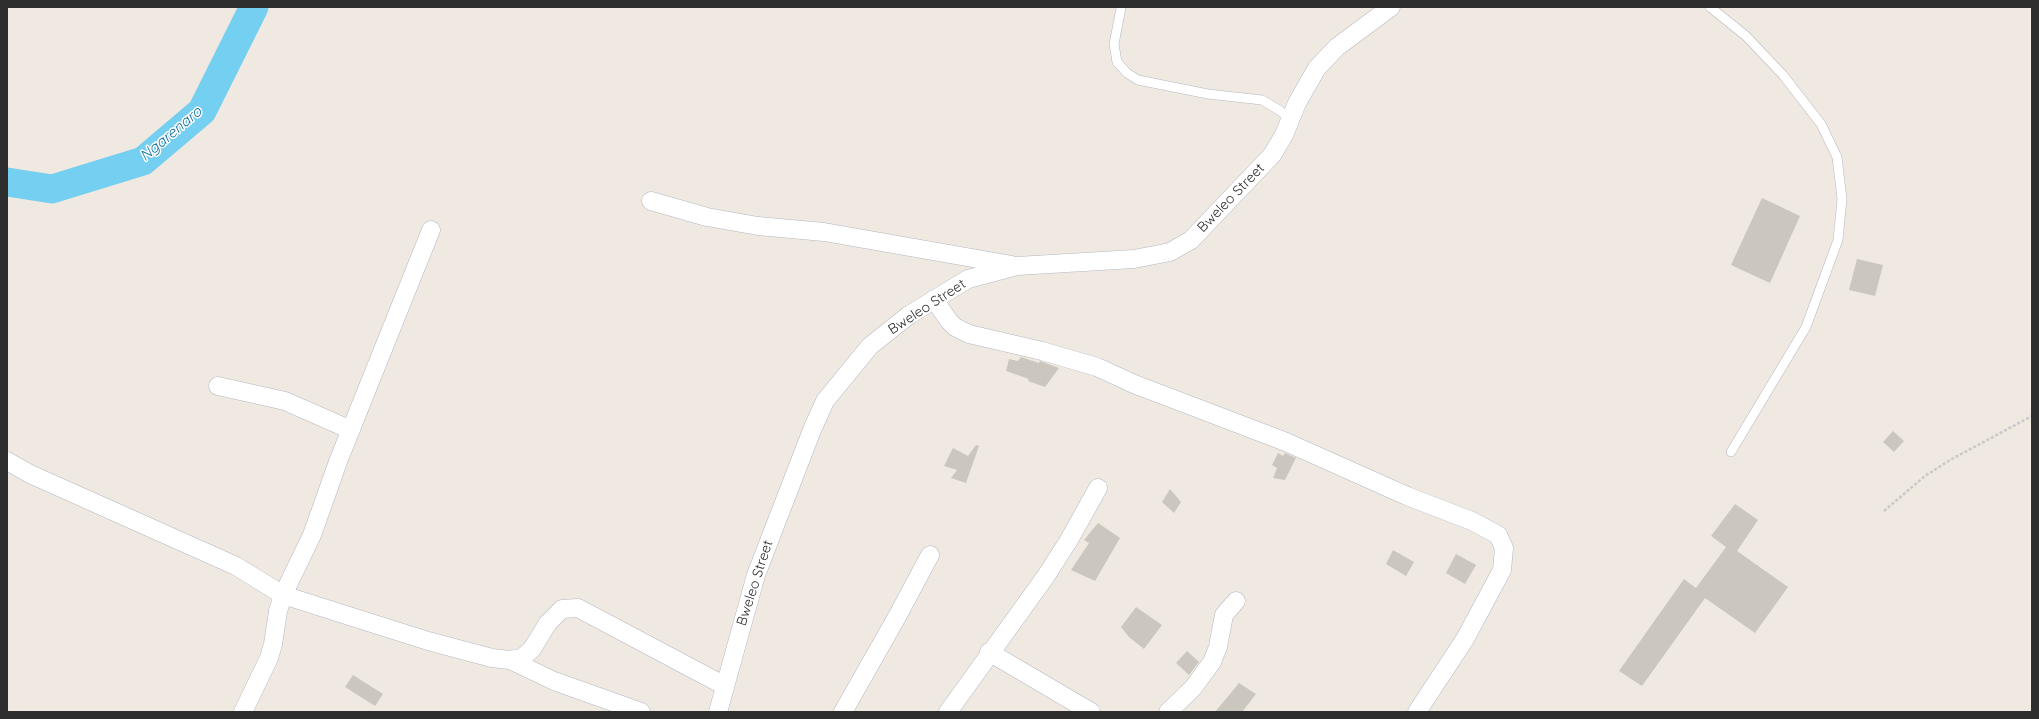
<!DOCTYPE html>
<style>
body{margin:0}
#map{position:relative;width:2039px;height:719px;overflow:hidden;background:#efe9e1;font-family:Quicksand,sans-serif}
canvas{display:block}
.frame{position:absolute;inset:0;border:8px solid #2e2e2e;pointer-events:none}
</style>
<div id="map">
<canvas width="2039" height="719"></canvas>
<div class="frame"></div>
</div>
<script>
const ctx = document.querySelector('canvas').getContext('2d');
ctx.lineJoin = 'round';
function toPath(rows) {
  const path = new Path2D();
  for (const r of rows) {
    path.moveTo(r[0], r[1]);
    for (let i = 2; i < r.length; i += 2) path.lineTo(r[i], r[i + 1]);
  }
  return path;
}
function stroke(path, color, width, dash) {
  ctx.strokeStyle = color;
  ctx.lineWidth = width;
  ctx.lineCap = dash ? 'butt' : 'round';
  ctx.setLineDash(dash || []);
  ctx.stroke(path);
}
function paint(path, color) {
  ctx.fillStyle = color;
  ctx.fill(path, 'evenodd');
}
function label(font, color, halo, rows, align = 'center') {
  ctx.font = font + ' Quicksand,sans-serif';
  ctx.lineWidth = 3;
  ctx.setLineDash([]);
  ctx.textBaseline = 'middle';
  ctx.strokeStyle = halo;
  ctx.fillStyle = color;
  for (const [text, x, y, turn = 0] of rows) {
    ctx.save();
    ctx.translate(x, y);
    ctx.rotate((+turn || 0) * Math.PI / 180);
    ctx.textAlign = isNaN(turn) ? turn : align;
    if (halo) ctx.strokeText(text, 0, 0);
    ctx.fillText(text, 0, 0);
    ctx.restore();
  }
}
const river = toPath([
 [7,182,52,189,143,161,202,111,254,7]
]);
const building = toPath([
 [1762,198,1800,216,1770,283,1731,265],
 [1857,259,1883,265,1875,296,1849,290],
 [1021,357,1039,363,1040,361,1059,368,1045,387,1028,381,1029,379,1006,371,1009,359,1018,361],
 [1893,431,1904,441,1894,452,1883,442],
 [976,445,979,446,966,483,951,478,957,470,944,466,953,448,968,456],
 [1278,453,1283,456,1285,453,1296,458,1285,480,1273,478,1277,468,1272,465],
 [1170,489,1181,502,1174,513,1162,502],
 [1735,504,1758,520,1737,551,1788,587,1755,633,1705,598,1642,686,1619,671,1684,579,1696,588,1726,547,1711,536],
 [1098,523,1120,538,1095,581,1071,570,1089,543,1084,540],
 [1393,550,1414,562,1406,576,1386,564],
 [1456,554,1476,565,1465,584,1446,573],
 [1136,607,1162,625,1144,649,1129,637,1121,627],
 [1187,651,1199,662,1189,675,1176,663],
 [353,675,383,694,375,706,345,687],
 [1239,683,1256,694,1242,712,1215,712]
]);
const path = toPath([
 [1884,511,1925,476,1950,460,2032,416]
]);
const service = toPath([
 [1710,7,1746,36,1783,75,1821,124,1837,157,1842,199,1838,240,1806,327,1731,452],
 [1121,8,1114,44,1117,62,1127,73,1138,80,1208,94,1262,100,1279,110,1290,119]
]);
const minor = toPath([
 [651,201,707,217,758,226,824,232,1012,265],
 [934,299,949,321,955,327,969,334,1042,351,1097,367,1134,384,1286,442,1407,496,1472,521,1498,535,1504,548,1502,570,1465,639,1417,712],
 [218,386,285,401,351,430],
 [7,461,30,474,236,566,283,595,428,641,492,658,510,660,522,658,532,649,548,623,562,609,578,608,725,686],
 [989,652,1091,712],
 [510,660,554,681,641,712],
 [243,712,269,658,273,644,278,611,283,595,312,535,339,459,431,230],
 [718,712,756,575,812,430,825,401,870,346,909,315,968,279,1017,266,1134,259,1170,252,1191,240,1272,155,1284,135,1297,103,1317,68,1337,47,1391,7],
 [843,712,898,615,930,555],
 [948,712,1046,576,1069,540,1098,488],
 [1168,712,1193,688,1212,662,1218,647,1224,615,1236,601]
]);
const streetNames = [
 ["Bweleo Street",1231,198,-46],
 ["Bweleo Street",927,307,-33],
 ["Bweleo Street",755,583,-72]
];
const waterNames = [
 ["Ngarenaro",171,134,-40]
];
stroke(river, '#75cff0', 29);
paint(building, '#cbc7bf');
stroke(service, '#b4b7c1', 10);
stroke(minor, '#b4b7c1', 19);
stroke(path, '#c9c9c9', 2.5, [3, 2]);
stroke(service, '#fff', 9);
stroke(minor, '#fff', 18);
label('14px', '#2e2e2e', '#fff', streetNames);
label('italic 15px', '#0d6fa3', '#fff', waterNames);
</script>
